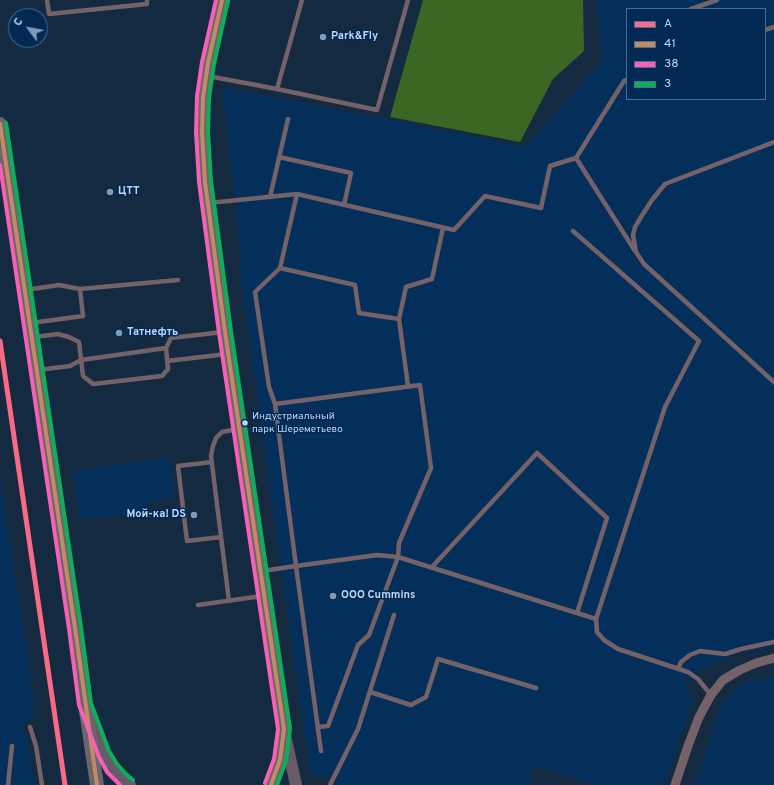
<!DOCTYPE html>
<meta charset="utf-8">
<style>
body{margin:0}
#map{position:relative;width:774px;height:785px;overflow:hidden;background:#142a40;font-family:Overpass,sans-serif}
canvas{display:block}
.legend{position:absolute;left:626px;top:8px;width:140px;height:92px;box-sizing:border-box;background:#012953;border:1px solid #4b6e95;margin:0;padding:5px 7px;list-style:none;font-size:12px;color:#bbd6f7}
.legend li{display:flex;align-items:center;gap:8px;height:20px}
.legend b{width:20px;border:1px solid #4b6e95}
.north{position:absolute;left:8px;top:8px;width:40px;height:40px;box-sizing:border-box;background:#012953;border:1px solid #4b6e95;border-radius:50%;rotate:302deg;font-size:11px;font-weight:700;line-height:16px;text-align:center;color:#bbd6f7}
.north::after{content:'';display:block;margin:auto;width:14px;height:18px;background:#819ab7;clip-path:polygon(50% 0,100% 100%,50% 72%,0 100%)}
</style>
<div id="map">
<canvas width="774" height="785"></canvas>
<ul class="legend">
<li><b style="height:5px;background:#f86a86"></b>A</li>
<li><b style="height:5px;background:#c18c65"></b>41</li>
<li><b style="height:5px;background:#f860b3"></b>38</li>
<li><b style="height:5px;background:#0daf5c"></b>3</li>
</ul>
<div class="north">С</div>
</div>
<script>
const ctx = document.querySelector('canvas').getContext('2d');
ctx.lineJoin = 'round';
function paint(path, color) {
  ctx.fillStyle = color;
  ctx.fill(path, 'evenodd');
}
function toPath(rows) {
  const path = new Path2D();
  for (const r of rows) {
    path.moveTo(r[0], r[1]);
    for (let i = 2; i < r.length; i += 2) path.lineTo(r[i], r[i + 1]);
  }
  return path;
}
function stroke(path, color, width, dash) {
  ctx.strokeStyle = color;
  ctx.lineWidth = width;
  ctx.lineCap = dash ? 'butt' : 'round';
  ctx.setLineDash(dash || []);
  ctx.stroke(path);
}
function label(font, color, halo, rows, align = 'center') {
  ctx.font = font + ' Overpass,sans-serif';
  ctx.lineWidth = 3;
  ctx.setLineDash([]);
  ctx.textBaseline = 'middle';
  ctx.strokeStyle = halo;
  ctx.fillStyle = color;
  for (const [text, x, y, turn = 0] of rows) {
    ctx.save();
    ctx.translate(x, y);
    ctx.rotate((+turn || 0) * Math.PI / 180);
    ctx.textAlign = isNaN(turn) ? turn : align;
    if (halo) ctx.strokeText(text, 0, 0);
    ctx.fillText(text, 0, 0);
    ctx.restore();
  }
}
const built = toPath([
 [597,0,774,0,774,647,741,653,703,668,685,680,693,702,663,785,597,785,533,765,528,785,336,785,337,781,325,777,310,774,239,266,242,266,223,87,525,147,602,61],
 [627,9,765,9,765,99,627,99],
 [170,457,174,498,147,502,148,518,137,515,80,518,73,471],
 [0,478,35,707,33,714,22,727,27,738,35,784,39,785,0,785],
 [774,676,774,785,694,785,719,711,725,701,743,682]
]);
const forest = toPath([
 [423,0,583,0,584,51,553,79,520,142,390,117]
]);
const lane = toPath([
 [47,0,49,14,147,4,147,0],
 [691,9,717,0],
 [765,30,774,27],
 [208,76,277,89,302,0],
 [627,80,624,81,576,158,635,251],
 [277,89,377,110,408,0],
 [774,142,665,184,652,200,641,217,635,227,633,235,636,252,644,264,774,382],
 [279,157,351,173,344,205],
 [270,197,288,119],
 [209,203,297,194],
 [573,231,699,341,665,407,596,619,597,632,604,640,618,649,688,672,698,679,711,695],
 [26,290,59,285,80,289,178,280],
 [399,319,406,287,432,279,443,228],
 [31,323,83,316,80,289],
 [34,337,58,334,69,337,79,342,83,376,93,384,162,376,168,369,166,348,171,338,223,332],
 [167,361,227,354],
 [38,370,70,366,81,360,166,348],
 [408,386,399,319,359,313,355,285,280,268,297,194,454,230,485,196,541,208,550,166,576,158],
 [275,404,269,387,255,292,280,268],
 [212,462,178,466,187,541,221,537],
 [432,567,537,453,607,518,577,613],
 [262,571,296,566,275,404,420,385,431,468,399,543,398,557,369,635,358,645,328,726,318,727],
 [229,601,211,456,213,446,216,438,222,432,237,429],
 [198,605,262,596],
 [678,669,681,662,690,655,700,651,725,654,741,649,774,642],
 [370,692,411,705,426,697,438,659,536,688],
 [30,727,36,746,42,785],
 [321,751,296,566,377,555,398,557,596,619],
 [8,785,12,746],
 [330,785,358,729,394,615]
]);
const street = toPath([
 [675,785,688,746,699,717,711,695,723,680,740,670,756,663,774,658]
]);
const secondary = toPath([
 [91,720,104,754,112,768,123,780,130,785],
 [285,735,296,785]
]);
const primary = toPath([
 [222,0,208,63,203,97,202,132,205,182,225,332,284,729,280,760,271,785],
 [0,124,75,628,85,704,97,785]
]);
const bus1 = toPath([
 [222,0,208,63,203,97,202,132,205,182,225,332,284,729,280,760,271,785],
 [0,124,75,628,97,785]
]);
const bus2 = toPath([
 [216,0,202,62,197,96,196,132,199,182,219,333,278,729,274,759,265,783],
 [0,165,69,629,79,705,99,757,107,772,120,785]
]);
const bus3 = toPath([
 [228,1,214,64,209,98,208,132,211,181,231,331,290,728,286,761,277,785],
 [6,123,81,627,91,703,109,751,117,764,127,775,133,780]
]);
const rail1 = toPath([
 [0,341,65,785]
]);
const markers = [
 [323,37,4,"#819ab7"],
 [110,192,4,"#819ab7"],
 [119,333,4,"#819ab7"],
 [245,423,3.5,"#bbd6f7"],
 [194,515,4,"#819ab7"],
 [333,596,4,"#819ab7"]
];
const busNames = [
 ["Индустриальный",252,417],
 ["парк Шереметьево",252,430]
];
const poiNames = [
 ["Park&Fly",331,37],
 ["ЦТТ",118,192],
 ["Татнефть",127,333],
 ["Мой-ка! DS",186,515,"right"],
 ["OOO Cummins",341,596]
];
paint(built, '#042f5b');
paint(forest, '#3c6623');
stroke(lane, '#756268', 4.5);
stroke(street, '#756268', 9);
stroke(secondary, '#665c67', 12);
stroke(primary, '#6c656e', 14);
stroke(bus1, '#c18c65', 4);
stroke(bus2, '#f860b3', 4);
stroke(bus3, '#0daf5c', 4);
stroke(rail1, '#f86a86', 5);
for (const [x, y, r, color] of markers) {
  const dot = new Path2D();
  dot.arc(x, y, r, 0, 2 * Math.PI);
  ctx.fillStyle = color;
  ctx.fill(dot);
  stroke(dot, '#012953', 1.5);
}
label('10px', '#bbd6f7', '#012953', busNames, 'left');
label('bold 11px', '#bbd6f7', '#012953', poiNames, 'left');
</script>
